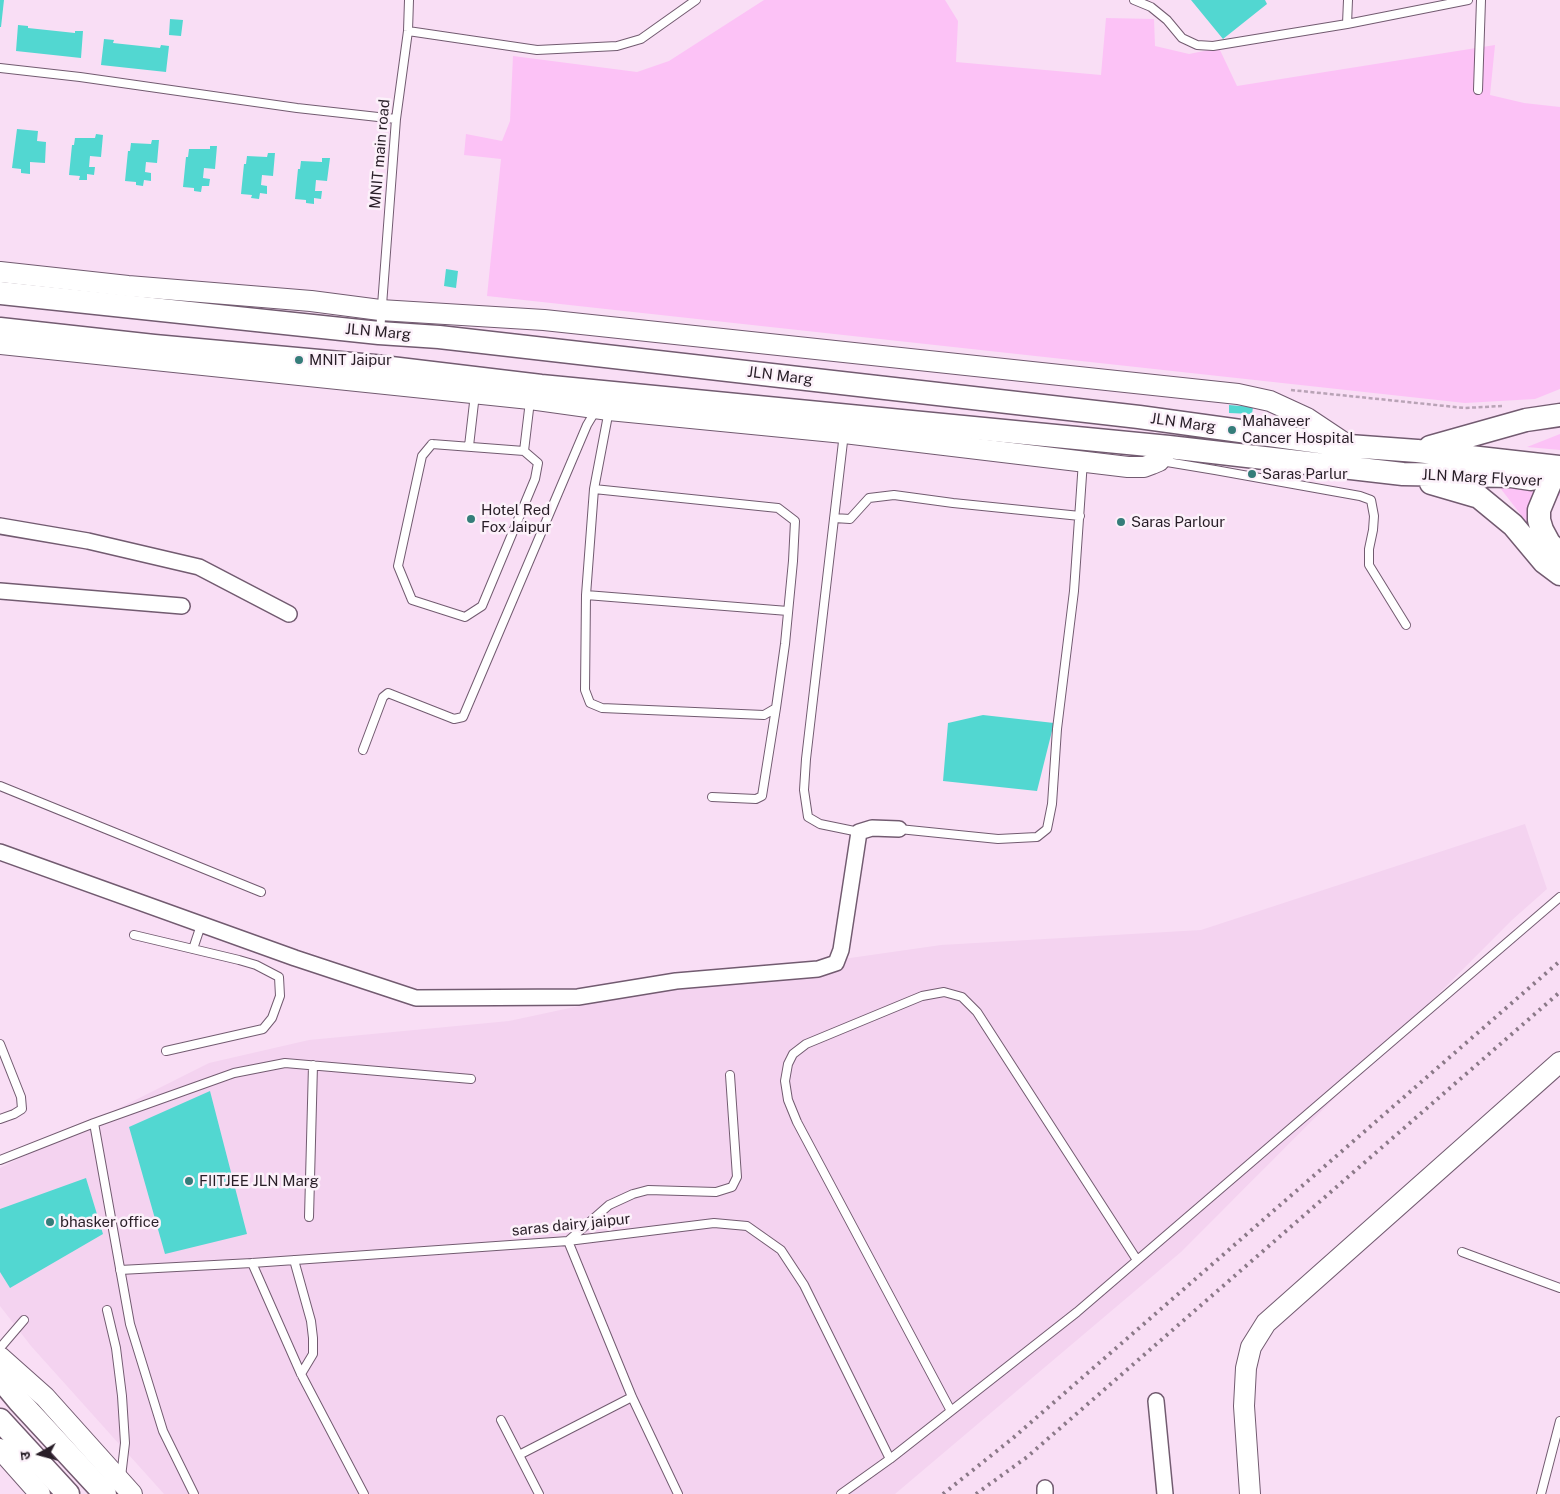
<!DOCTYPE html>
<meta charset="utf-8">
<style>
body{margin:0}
#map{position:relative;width:1560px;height:1494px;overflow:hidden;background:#f9def5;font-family:"Public Sans","Noto Sans Devanagari",sans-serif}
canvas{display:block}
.north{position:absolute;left:15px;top:1429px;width:50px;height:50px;-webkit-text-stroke:4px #fcf1fa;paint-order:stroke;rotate:263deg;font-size:14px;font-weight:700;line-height:20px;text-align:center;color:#281e27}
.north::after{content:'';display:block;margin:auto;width:18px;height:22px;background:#281e27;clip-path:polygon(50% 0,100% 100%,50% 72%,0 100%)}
</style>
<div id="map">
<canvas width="1560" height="1494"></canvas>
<div class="north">उ</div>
</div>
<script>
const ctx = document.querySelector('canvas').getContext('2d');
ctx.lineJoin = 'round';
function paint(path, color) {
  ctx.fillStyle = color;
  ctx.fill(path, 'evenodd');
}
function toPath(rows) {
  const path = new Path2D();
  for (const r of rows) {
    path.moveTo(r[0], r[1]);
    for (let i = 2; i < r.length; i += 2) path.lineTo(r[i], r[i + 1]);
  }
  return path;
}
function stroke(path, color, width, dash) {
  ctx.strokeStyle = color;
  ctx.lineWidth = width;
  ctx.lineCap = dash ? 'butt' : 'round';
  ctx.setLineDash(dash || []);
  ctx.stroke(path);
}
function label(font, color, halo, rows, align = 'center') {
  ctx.font = font + ' "Public Sans",sans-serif';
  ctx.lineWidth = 5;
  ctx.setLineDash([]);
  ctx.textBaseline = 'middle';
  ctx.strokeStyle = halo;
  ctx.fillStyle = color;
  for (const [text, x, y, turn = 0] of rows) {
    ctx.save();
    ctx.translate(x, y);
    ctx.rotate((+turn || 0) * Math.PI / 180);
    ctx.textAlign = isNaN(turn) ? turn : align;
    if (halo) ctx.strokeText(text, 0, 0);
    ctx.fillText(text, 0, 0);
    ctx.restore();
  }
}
const built = toPath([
 [1525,824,1547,889,1512,920,1181,1252,895,1494,164,1494,31,1346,0,1306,0,1168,209,1063,309,1040,509,1021,710,978,941,945,1201,930]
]);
const green = toPath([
 [764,0,945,0,958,21,956,62,1101,75,1106,18,1154,19,1155,46,1189,54,1219,48,1237,86,1495,45,1490,95,1524,103,1560,107,1560,389,1535,399,1465,403,487,296,501,159,464,155,466,134,502,141,510,121,513,56,637,72,669,61],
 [1560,434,1560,450,1527,447],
 [1501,483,1560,491,1560,495,1554,500,1551,509,1551,521,1556,536,1538,537,1501,489]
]);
const building = toPath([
 [0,0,4,0,1,27,0,27],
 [1191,0,1265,0,1267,4,1223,39],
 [170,19,183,20,181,36,169,35],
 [18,25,28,26,28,28,75,33,75,31,83,31,81,58,16,51],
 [104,39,114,40,113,43,160,48,161,45,169,46,166,72,101,65],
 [17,129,38,131,37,141,46,142,45,163,30,162,30,174,21,173,21,169,12,168],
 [96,134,103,135,101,157,90,156,89,167,95,167,94,175,87,174,87,180,79,180,80,176,69,175,72,145,74,145,75,138,95,138],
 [152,140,159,140,157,163,146,162,145,172,151,173,151,181,144,180,143,186,136,185,136,182,125,181,128,151,130,151,131,143,151,144],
 [210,146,217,146,215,169,204,168,203,178,210,179,209,186,202,186,201,192,194,191,194,188,183,187,186,157,188,157,189,149,210,149],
 [268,153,275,153,273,176,262,175,261,185,267,186,267,194,260,193,259,199,251,198,252,195,241,194,244,164,246,164,247,156,267,157],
 [322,158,330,158,327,181,316,180,315,191,322,191,321,199,314,198,314,204,306,203,306,200,295,199,298,169,300,169,301,161,322,162],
 [446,269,458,271,456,288,444,286],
 [1229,405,1253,407,1252,414,1229,413],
 [983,715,1054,723,1037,791,943,781,948,723],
 [210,1091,247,1234,165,1254,129,1127],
 [86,1178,103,1234,10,1288,0,1272,0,1209]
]);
const path = toPath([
 [1291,390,1465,408,1502,406]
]);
const lane = toPath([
 [1134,0,1151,7,1167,20,1182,38,1197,45,1213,46,1347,24,1468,0],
 [1347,24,1348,0],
 [408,31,537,50,617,46,641,39,696,0],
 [0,68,80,77,297,108,396,119],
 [1478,90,1481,0],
 [380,332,396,119,408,31,409,0],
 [844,433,806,759,804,790,808,817,820,824,859,832],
 [432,444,524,451,538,463,535,479,482,606,465,617,412,600,398,566,422,456,432,444],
 [469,446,475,394],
 [524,451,530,401],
 [1161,461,1215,470,1360,496,1371,500,1374,516,1373,530,1369,549,1369,565,1406,625],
 [594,489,778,508,795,521,793,561,785,644,776,708,764,715,602,708,590,703,585,690,586,595,594,489,609,410],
 [834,518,850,519,869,498,894,495,953,503,1080,516],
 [586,595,788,611],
 [363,750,383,697,388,693,454,719,463,717,587,425,596,410],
 [0,786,261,892],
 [712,797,756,799,762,796,776,708],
 [899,829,998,839,1037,837,1047,829,1052,804,1057,729,1074,591,1083,461],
 [134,935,239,960,256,965,279,977,280,996,272,1018,263,1029,166,1051],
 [193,949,201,925],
 [0,1044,21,1097,22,1109,14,1114,0,1119],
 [0,1160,94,1123],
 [309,1217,313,1065],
 [1462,1252,1560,1288],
 [294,1260,311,1321,313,1338,313,1354,301,1374],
 [252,1263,301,1374,364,1494],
 [120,1270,252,1263,568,1241,714,1223,747,1226,781,1250,804,1285,890,1459],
 [107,1310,116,1348,122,1396,125,1443,121,1477],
 [0,1348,24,1320],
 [951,1411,797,1122,788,1100,785,1081,788,1064,793,1054,806,1044,922,996,944,992,962,997,977,1012,1137,1260],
 [501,1420,539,1494],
 [519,1455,632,1397],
 [194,1494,163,1431,130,1324,94,1123,234,1073,285,1063,471,1079],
 [678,1494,632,1397,568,1241,609,1205,633,1194,648,1190,716,1192,732,1187,737,1177,730,1075],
 [841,1494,890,1459,1077,1312,1560,897],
 [1541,1494,1560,1421]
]);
const street = toPath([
 [0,526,88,541,199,567,289,614],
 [0,591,182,606],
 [0,852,295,958,416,998,578,997,676,981,818,969,836,963,841,950,859,832,872,828,899,829],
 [1156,1401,1165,1494],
 [1045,1488,1045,1494]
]);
const secondary = toPath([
 [0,272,128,286,311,301,380,310,544,320,1238,394,1270,401,1307,418,1349,446],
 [0,344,530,399,609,410,844,433,1128,467,1144,467,1152,464,1159,461,1169,447],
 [0,1357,45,1397,132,1494],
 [0,1449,40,1494],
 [1250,1494,1244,1406,1246,1368,1251,1347,1266,1323,1560,1062]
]);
const primary = toPath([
 [0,293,379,333,439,337,1139,417,1349,446,1417,451,1560,467],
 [0,329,154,346,374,366,541,386,1169,447,1403,474,1511,476,1531,479],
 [1430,447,1526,420,1560,415],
 [1551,481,1539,510,1539,520,1542,530,1549,543,1560,554],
 [1431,483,1479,497,1513,525,1544,562,1560,574],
 [0,1378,19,1401,105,1494],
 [0,1420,68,1494]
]);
const rail = toPath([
 [943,1494,1013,1438,1560,961],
 [976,1494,1027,1457,1560,992]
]);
const markers = [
 [299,360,5,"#357d7a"],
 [1232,430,5,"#357d7a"],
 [1252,474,5,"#357d7a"],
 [471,519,5,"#357d7a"],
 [1121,522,5,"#357d7a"],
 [189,1181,5,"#357d7a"],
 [50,1222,5,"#357d7a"]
];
const streetNames = [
 ["MNIT main road",380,154,-85],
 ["JLN Marg",378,332,5],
 ["JLN Marg",780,376,7],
 ["JLN Marg",1183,423,8],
 ["JLN Marg Flyover",1482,478,3],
 ["saras dairy jaipur",571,1225,-6]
];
const poiNames = [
 ["MNIT Jaipur",309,360],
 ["Mahaveer",1242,421],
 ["Cancer Hospital",1242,438],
 ["Saras Parlur",1262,474],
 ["Hotel Red",481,510],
 ["Fox Jaipur",481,527],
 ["Saras Parlour",1131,522],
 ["FIITJEE JLN Marg",199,1181],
 ["bhasker office",60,1222]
];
paint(built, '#f4d3f0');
paint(green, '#fcc2f6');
paint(building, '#52d7d1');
stroke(lane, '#725b70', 10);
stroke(street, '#725b70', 18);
stroke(secondary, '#725b70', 22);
stroke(primary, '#725b70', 25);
stroke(path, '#b9a3b6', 2.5, [4, 2.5]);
stroke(lane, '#fff', 8);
stroke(street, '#fff', 15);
stroke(secondary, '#fff', 20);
stroke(primary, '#fff', 22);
stroke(rail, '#8b7988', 4, [2.5, 5]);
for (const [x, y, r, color] of markers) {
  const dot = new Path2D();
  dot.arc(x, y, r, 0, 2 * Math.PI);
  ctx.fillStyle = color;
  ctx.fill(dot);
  stroke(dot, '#fcf1fa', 2);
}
label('15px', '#281e27', '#fcf1fa', streetNames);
label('15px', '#281e27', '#fcf1fa', poiNames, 'left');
</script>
